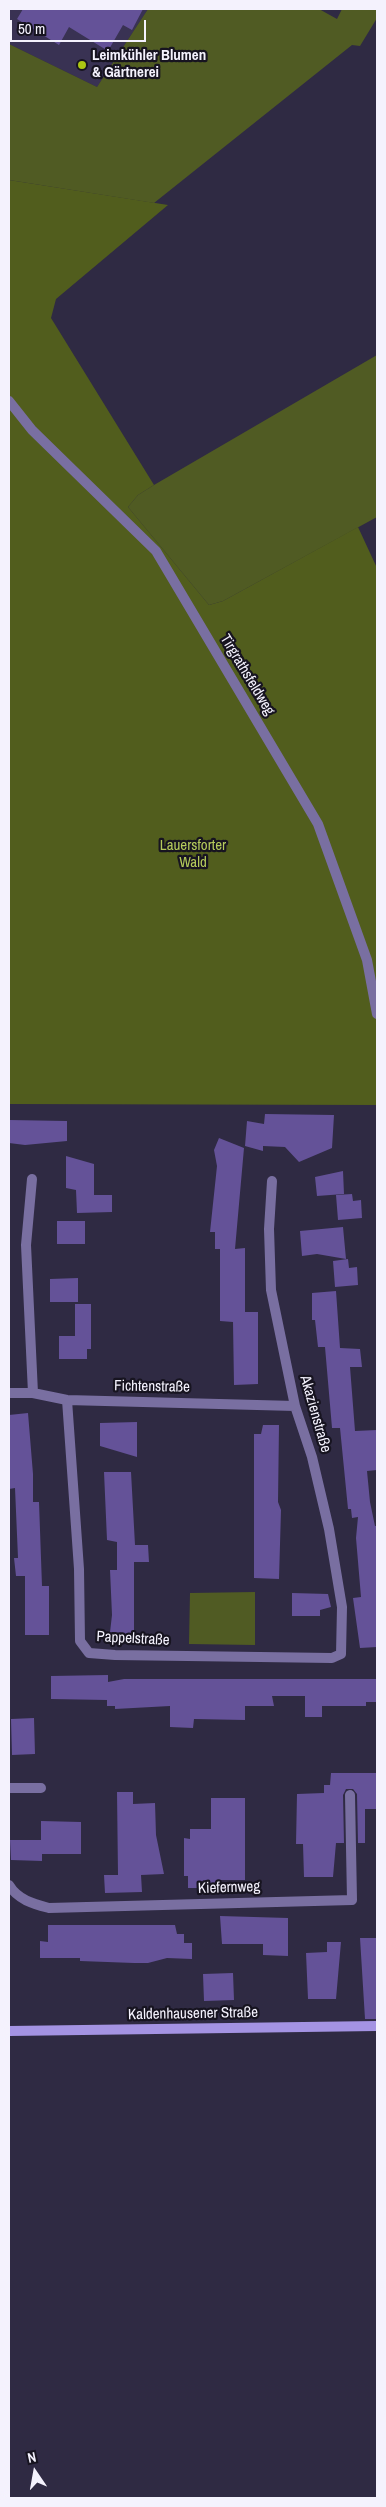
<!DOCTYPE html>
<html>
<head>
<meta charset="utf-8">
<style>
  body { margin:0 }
  #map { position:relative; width:386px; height:2507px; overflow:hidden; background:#2f2a43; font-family:"Archivo Narrow",sans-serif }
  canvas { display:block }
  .frame { position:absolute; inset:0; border:10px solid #f4f2fd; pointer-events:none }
  .north { position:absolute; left:10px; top:2447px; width:50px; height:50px; -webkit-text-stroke:4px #171420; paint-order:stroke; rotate:348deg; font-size:14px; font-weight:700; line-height:20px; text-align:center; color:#f4f2fd }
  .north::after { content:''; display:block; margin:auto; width:18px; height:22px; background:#f4f2fd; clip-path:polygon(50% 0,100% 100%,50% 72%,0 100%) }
  .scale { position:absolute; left:10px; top:20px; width:136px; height:22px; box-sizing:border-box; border:2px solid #f4f2fd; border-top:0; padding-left:6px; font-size:15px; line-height:18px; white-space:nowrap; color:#f4f2fd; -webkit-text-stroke:4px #171420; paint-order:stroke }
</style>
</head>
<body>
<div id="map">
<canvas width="386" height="2507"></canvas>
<div class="frame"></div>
<div class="north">N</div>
<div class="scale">50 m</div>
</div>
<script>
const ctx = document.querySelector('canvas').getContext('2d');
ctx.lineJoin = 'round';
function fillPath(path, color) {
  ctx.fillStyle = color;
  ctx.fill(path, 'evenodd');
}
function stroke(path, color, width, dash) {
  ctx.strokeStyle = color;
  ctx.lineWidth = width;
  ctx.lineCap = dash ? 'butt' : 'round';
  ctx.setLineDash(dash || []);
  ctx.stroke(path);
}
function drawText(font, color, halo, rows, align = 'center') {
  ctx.font = font + ' "Archivo Narrow",sans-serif';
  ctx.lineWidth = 4.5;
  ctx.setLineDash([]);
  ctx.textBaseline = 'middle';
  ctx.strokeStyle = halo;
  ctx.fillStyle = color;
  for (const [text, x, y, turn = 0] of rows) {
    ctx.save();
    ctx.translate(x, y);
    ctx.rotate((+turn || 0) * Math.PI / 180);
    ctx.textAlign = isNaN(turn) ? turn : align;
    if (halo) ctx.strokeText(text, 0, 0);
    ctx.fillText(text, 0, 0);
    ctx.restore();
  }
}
const built = new Path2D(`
  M9,9H148L97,87L9,44Z`);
const green = new Path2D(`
  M148,9H319L337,19L342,9H377V18L360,46L352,45L154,203L9,180V44L97,87Z
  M377,355V517L223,601L209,605L128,507L138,495L154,485Z
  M255,1592V1645L189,1644L190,1593Z`);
const forest = new Path2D(`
  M9,180L168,205L56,299L51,318L154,485L138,495L128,507L209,605L223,601L358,527L377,568V1105L9,1104Z`);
const building = new Path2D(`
  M23,9H143L132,30L123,25L108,51L69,27L59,45L17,19Z
  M265,1114L334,1115L332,1148L299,1162L285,1147L263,1146V1151L245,1146L247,1121L264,1124Z
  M9,1120L67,1121V1141L25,1145L9,1143Z
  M219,1138L244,1148L235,1249L245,1248V1312H258V1384L234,1385L233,1322L220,1321V1249H215V1232H210L217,1166L214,1150Z
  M66,1156L94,1164V1195H112V1212L77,1213L76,1190L66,1188Z
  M343,1171L344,1194L317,1196L315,1177Z
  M352,1194L353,1201L361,1200L362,1218L338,1220L336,1195Z
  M57,1221H85V1244H57Z
  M343,1227L346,1259L317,1254L302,1256L300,1231Z
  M348,1259L349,1268L357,1267L358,1285L335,1287L333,1261Z
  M78,1278V1302H50V1279Z
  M336,1291L340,1348L360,1349L362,1367H350L355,1431L377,1430V1470L367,1471L370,1502L375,1526H377V1647L360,1648L353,1598L361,1597L356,1538L358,1517L352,1518L351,1509H348L340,1428H332L325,1347H318L315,1320H312V1293Z
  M75,1304H91V1349H87V1359H59V1336H75Z
  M28,1413L33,1474V1502H39L42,1586H49V1635H25V1576H16L14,1558H18L15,1488L9,1489V1415Z
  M137,1422V1457L100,1446V1423Z
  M263,1425H279L278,1502L281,1510L279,1579L254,1578V1434H261Z
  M104,1472H131L135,1545H148L149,1562H134V1641H109L112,1615L110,1570H117V1542L107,1540Z
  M292,1593L328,1594L331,1607L320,1610V1616H292Z
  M108,1675V1682L124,1679H377V1702H366V1706H322V1717H305V1696H272L274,1706H245V1720L194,1719L193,1728L170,1727V1706L115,1709V1706H107V1700L51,1699V1676Z
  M34,1718L35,1754L12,1755L11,1719Z
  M331,1773H377V1809H365V1843H358L357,1794L353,1789H346L343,1795L344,1843H336L333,1877H304L303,1844H296L297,1794L324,1793V1785H330Z
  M117,1792H133V1804L155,1803L156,1835L164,1874L141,1875L142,1892L105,1893L104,1875H118Z
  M211,1798H245V1880H221V1888H188V1876H184V1838L190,1839V1829H211Z
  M41,1821L81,1822V1854H42V1861L11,1860L10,1840H41Z
  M220,1916L288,1918V1956L263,1955V1944H222Z
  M48,1925H175L177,1934H184V1943H192V1959L167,1958L148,1963H134L80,1961V1958H40V1941L48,1942Z
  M360,1938H377V2019H365Z
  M327,1942H341L336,1999H308L306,1953L327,1952Z
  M233,1973L234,2000L204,2001L203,1974Z`);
const minor = new Path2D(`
  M9,401L32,430L156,551L318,824L367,960L377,1014
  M32,1179L26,1245L33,1393
  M9,1393H33L67,1400L295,1406
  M67,1400L79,1569L80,1641L89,1653L115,1655L332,1658L341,1654L342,1607L329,1529L312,1457L295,1406L271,1290L269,1229L272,1181
  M9,1788H41
  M9,1885C18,1900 34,1904 49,1908L352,1900L350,1795`);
const secondary = new Path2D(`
  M9,2031L377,2026`);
const markers = [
  [82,65,5,"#acc613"]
];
const poiNames = [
  ["Leimkühler Blumen",92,56],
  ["& Gärtnerei",92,73]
];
const streetNames = [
  ["Tirgrathsfeldweg",247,675,59],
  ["Fichtenstraße",152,1387,1],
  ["Akazienstraße",315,1414,74],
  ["Pappelstraße",133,1639,3],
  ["Kiefernweg",229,1888,-2],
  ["Kaldenhausener Straße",193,2014,-1]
];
const parkNames = [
  ["Lauersforter",193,846],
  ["Wald",193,863]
];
fillPath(built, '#393253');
fillPath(green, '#505b23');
fillPath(forest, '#515d1d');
fillPath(building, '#645298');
stroke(minor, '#796fa1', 10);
stroke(secondary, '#a493e3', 10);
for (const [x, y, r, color] of markers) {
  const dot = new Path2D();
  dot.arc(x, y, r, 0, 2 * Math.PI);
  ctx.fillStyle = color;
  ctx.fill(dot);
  stroke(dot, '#171420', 2);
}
drawText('bold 15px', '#f4f2fd', '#171420', poiNames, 'left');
drawText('15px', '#f4f2fd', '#171420', streetNames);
drawText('15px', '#b5cb5b', '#171420', parkNames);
</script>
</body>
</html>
